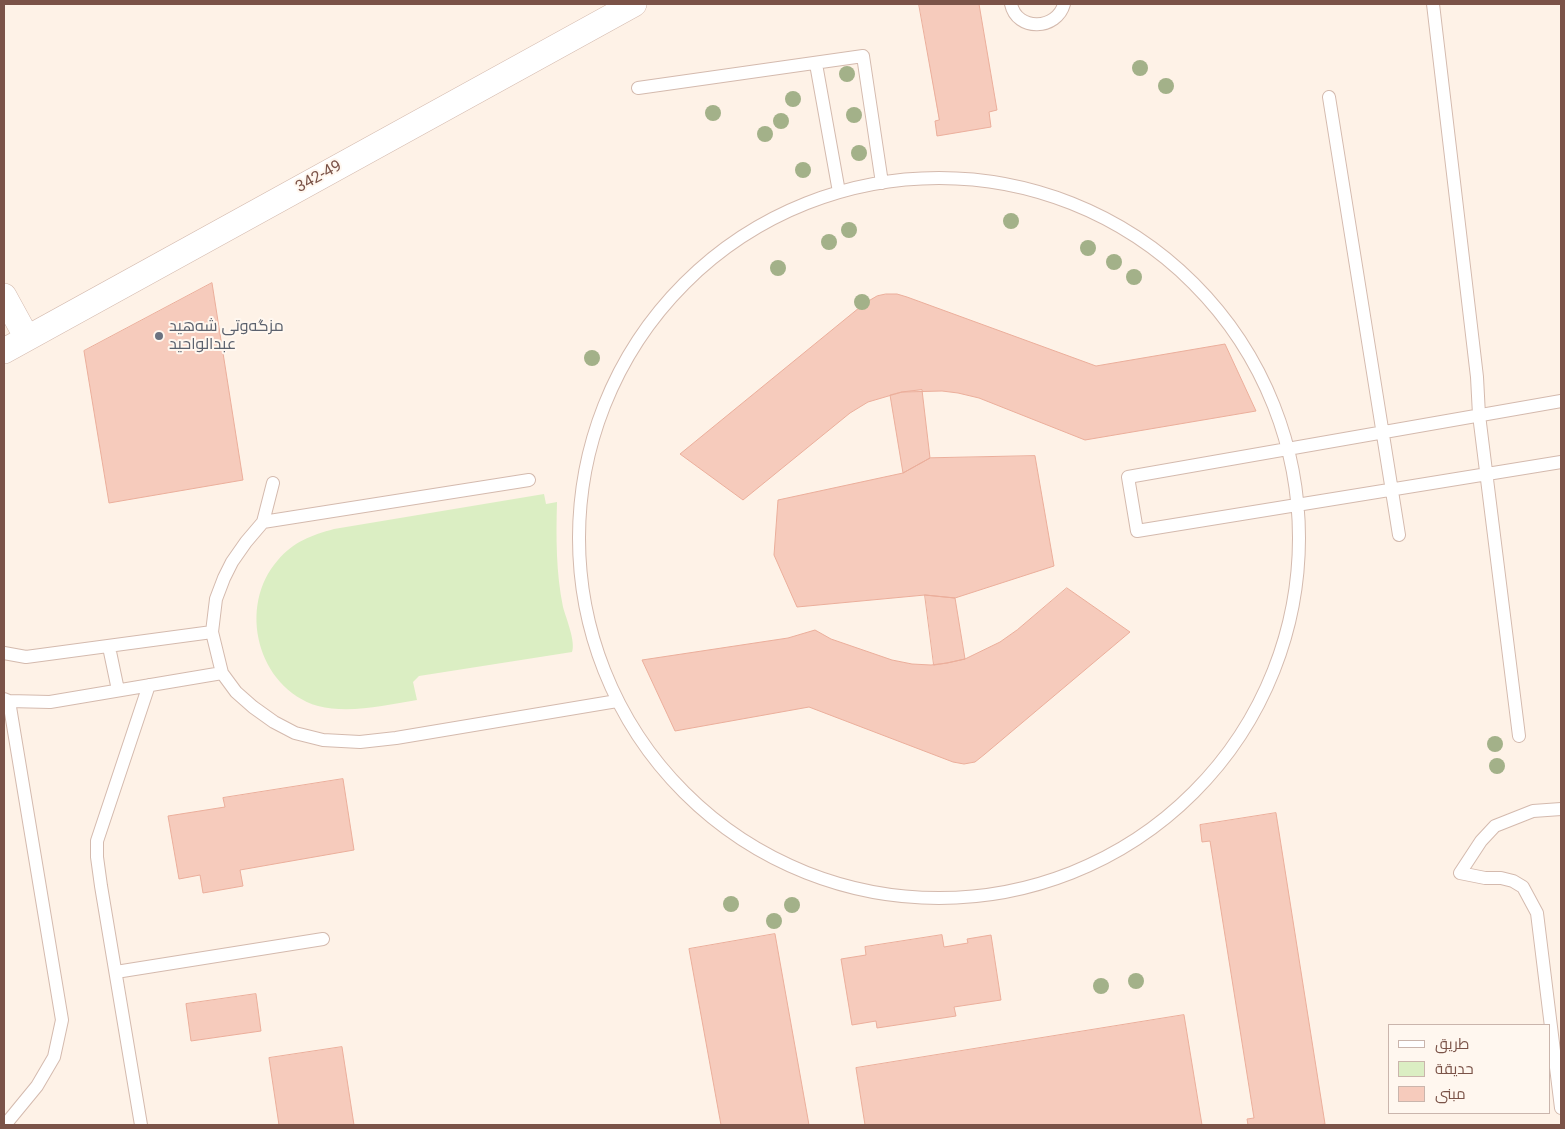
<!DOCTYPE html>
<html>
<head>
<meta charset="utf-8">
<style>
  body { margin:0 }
  #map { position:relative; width:1565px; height:1129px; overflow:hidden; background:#fef2e7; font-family:Roboto,Cairo,sans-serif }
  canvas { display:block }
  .frame { position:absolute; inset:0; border:5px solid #7b5348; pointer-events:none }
  .legend { position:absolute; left:1388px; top:1024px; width:162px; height:90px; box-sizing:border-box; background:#fff7ef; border:1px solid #cab5ac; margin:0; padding:6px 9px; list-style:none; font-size:15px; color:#7b5348 }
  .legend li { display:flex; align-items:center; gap:10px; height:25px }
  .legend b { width:25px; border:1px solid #cab5ac }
</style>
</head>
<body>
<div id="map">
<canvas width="1565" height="1129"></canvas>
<div class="frame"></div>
<ul class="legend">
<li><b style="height:6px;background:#fff"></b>طريق</li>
<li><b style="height:14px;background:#dbeec3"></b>حديقة</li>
<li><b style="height:14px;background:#f6cbbc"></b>مبنى</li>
</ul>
</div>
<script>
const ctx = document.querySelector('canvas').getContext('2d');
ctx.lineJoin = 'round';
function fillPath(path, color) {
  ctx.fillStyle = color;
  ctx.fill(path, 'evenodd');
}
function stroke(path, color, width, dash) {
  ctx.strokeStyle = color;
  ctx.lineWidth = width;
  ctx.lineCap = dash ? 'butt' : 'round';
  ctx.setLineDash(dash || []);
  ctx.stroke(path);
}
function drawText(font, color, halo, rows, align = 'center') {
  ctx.font = font + ' Roboto,Cairo,sans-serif';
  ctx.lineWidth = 4;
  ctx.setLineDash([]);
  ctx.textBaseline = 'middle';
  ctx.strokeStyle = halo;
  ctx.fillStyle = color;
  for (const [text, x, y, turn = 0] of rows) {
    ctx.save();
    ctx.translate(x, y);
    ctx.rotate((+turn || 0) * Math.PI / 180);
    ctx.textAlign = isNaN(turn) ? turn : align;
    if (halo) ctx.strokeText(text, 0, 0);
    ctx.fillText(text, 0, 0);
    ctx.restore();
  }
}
const green = new Path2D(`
  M544,494L546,504L557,502C556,538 556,572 563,607C566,618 576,642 572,652L419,676L413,682L417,700C385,705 350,714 318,706C257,688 237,606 278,560C293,542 312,535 334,529Z`);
const building = new Path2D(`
  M919,4H979L997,110L989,112L991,127L937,136L935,121L939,120Z
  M212,283L243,480L109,503L84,351Z
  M886,294H897L907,297L1096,366L1225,344L1256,411L1085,440L979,398L958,393L942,391L902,392L868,402L850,413L743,500L680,454L865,303L877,296Z
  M922,390L930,458L903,473L890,395L902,392Z
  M1035,456L1054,566L955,598L925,595L797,607L774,555L778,500L903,473L930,458Z
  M1067,588L1130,632L985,754L975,762L964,764L953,762L809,707L675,731L642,660L788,638L815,630L831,639L892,660L912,664L931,665L947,663L965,659L1000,642L1017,630Z
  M925,595L955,598L965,659L947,663L934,665Z
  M343,779L354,850L240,870L243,886L203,893L200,875L179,879L168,816L225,807L223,798Z
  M1276,813L1325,1124L1319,1125H1248L1247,1119L1254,1118L1210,841L1202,842L1200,825Z
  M775,934L809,1125H721L689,949Z
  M942,935L944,947L968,943L967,939L991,935L1001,1000L954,1007L956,1016L877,1028L876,1021L852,1025L841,959L866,955L865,947Z
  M256,994L261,1031L191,1041L186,1004Z
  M1184,1015L1202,1125H865L856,1068Z
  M342,1047L354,1125H279L269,1058Z`);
const service = new Path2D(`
  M1011,4C1017,32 1057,30 1064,4
  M1433,4L1477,377L1479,415L1519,736
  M816,64L839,192
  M638,88L863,56L882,183
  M1329,97L1399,535
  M579 538a360 360 0 1 1 720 0a360 360 0 1 1-720 0Z
  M1561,401L1128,477L1137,531L1561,462
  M273,483L263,522L246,542L232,562L224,578L216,599L212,632L222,673L236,692L253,707L274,722L295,733L323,740L360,742L396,738L617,701
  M263,522L529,480
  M109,647L118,690
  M4,653L26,657L212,632
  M4,699L9,701L50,702L222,673
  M1561,809L1533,811L1495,826L1481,841L1460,873L1485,878H1501L1513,881L1523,887L1537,913L1561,1108
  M116,972L323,939
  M5,1125L37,1086L54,1057L62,1020L9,701
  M141,1125L101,886L97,857V841L149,685`);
const minor = new Path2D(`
  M4,296L27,338
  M4,351L634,4`);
const trees = [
  [1140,68],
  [847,74],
  [1166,86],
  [793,99],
  [713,113],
  [854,115],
  [781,121],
  [765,134],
  [859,153],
  [803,170],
  [1011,221],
  [849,230],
  [829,242],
  [1088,248],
  [1114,262],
  [778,268],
  [1134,277],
  [862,302],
  [592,358],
  [1495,744],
  [1497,766],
  [731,904],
  [792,905],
  [774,921],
  [1136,981],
  [1101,986]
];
const markers = [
  [159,336,5,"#6b7280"]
];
const streetNames = [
  ["342-49",319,177,-29]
];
const worshipNames = [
  ["مزگه‌وتی شه‌هید",169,327],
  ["عبدالواحید",169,345]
];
fillPath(green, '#dbeec3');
fillPath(building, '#f6cbbc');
stroke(building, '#ebae9b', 1);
stroke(service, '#d4baae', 14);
stroke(minor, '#d4baae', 26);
stroke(service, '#fff', 12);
stroke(minor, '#fff', 25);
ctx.fillStyle = '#a3b189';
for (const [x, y] of trees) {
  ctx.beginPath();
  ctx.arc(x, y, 8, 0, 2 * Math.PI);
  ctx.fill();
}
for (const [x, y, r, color] of markers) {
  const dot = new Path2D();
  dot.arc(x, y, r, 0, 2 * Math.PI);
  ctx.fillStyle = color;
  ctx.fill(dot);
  stroke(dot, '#fff7ef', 2);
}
drawText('16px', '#7b5348', '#fff7ef', streetNames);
drawText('16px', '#5b616d', '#fff7ef', worshipNames, 'left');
</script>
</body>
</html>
